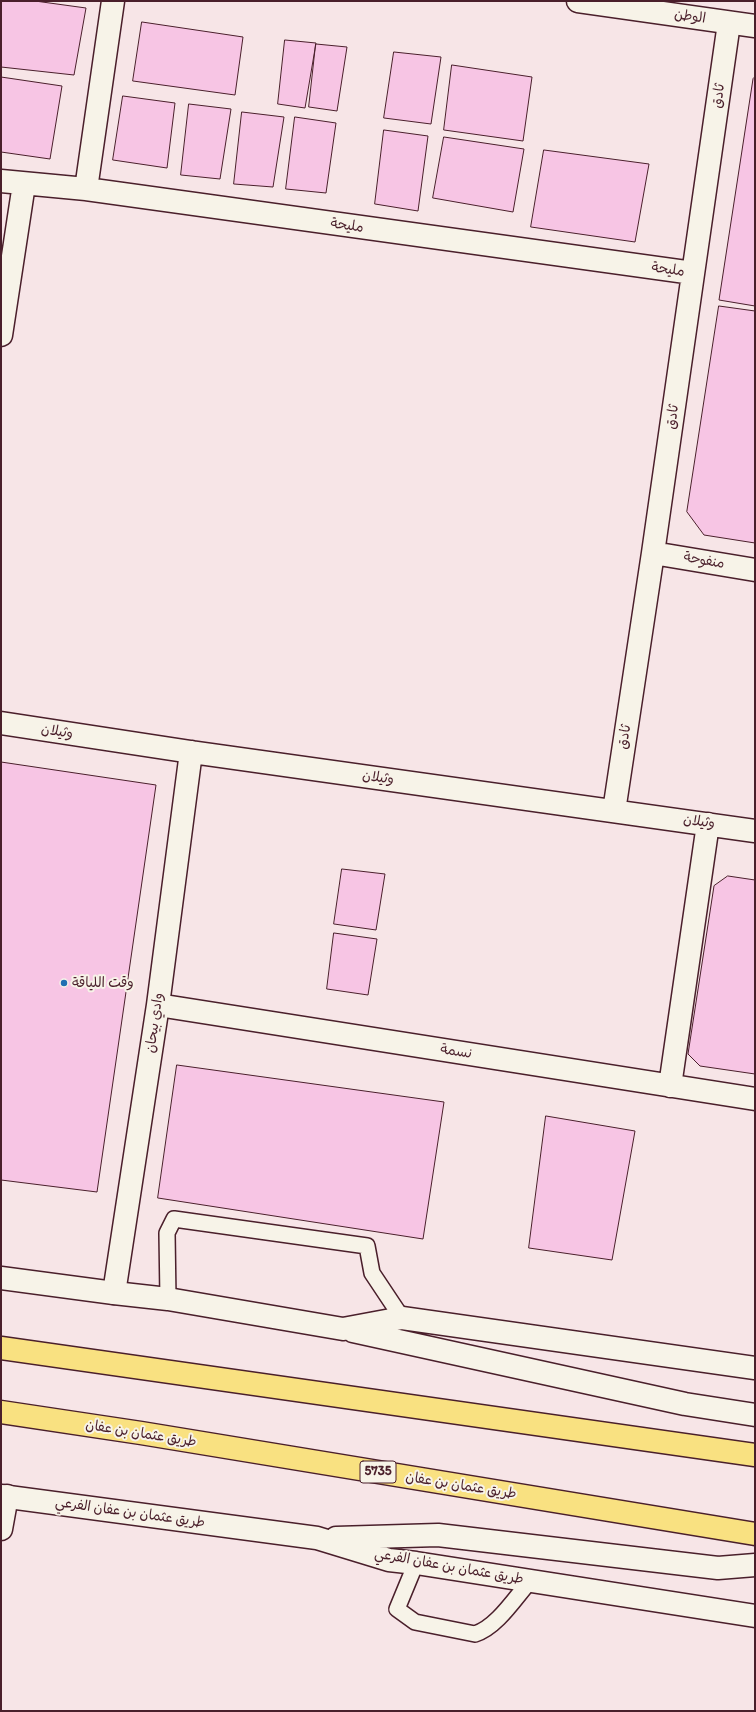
<!DOCTYPE html>
<html>
<head>
<meta charset="utf-8">
<style>
  body { margin:0 }
  #map { position:relative; width:756px; height:1712px; overflow:hidden; background:#f7e5e7; font-family:Itim,sans-serif }
  canvas { display:block }
  .frame { position:absolute; inset:0; border:2px solid #4a1f2b; pointer-events:none }
</style>
</head>
<body>
<div id="map">
<canvas width="756" height="1712"></canvas>
<div class="frame"></div>
</div>
<script>
const ctx = document.querySelector('canvas').getContext('2d');
ctx.lineJoin = 'round';
function fillPath(path, color) {
  ctx.fillStyle = color;
  ctx.fill(path, 'evenodd');
}
function stroke(path, color, width, dash) {
  ctx.strokeStyle = color;
  ctx.lineWidth = width;
  ctx.lineCap = dash ? 'butt' : 'round';
  ctx.setLineDash(dash || []);
  ctx.stroke(path);
}
function drawText(font, color, halo, rows, align = 'center') {
  ctx.font = font + ' Itim,"Playpen Sans Arabic",sans-serif';
  ctx.lineWidth = 4;
  ctx.setLineDash([]);
  ctx.textBaseline = 'middle';
  ctx.strokeStyle = halo;
  ctx.fillStyle = color;
  for (const [text, x, y, turn = 0] of rows) {
    ctx.save();
    ctx.translate(x, y);
    ctx.rotate((+turn || 0) * Math.PI / 180);
    ctx.textAlign = isNaN(turn) ? turn : align;
    if (halo) ctx.strokeText(text, 0, 0);
    ctx.fillText(text, 0, 0);
    ctx.restore();
  }
}
const building = new Path2D(`
  M1,1H35L86,8L74,75L1,67Z
  M142,22L243,37L235,95L133,81Z
  M285,40L316,43L305,108L278,104Z
  M316,44L347,47L337,111L309,107Z
  M394,52L441,57L431,124L384,118Z
  M452,65L532,77L523,141L444,130Z
  M1,77L62,86L50,159L1,152Z
  M755,77V306L719,300L753,79Z
  M123,96L175,103L167,168L113,160Z
  M189,104L231,109L220,179L181,175Z
  M242,112L284,117L273,187L234,184Z
  M295,117L336,123L326,193L286,189Z
  M384,130L428,136L418,211L375,204Z
  M444,137L524,149L513,212L433,198Z
  M544,150L649,164L635,242L531,227Z
  M719,306L755,311V543L704,535L687,512Z
  M1,762L156,785L97,1192L1,1180Z
  M342,869L385,874L376,930L334,924Z
  M728,876L755,880V1074L700,1066L688,1054L714,886Z
  M334,933L377,939L368,995L327,989Z
  M177,1065L444,1102L423,1239L158,1198Z
  M546,1116L635,1131L612,1260L529,1248Z`);
const lane = new Path2D(`
  M168,1299L167,1233L174,1219L367,1246L372,1273L402,1318
  M416,1563L397,1609L415,1622L475,1634C497,1627 515,1598 530,1581`);
const street = new Path2D(`
  M1,181L86,189L693,273
  M86,189L113,1
  M1,335L24,184
  M653,553L755,570
  M1,723L191,752L755,831
  M614,811L653,553L729,23
  M158,1005L755,1099
  M670,1086L708,824
  M114,1293L158,1005L191,752
  M1,1529L7,1496`);
const secondary = new Path2D(`
  M578,1L755,26
  M1,1278L114,1293L168,1299L343,1329L402,1318L755,1368
  M353,1331L685,1404L755,1415
  M1,1496L317,1538L389,1560L416,1563L755,1616
  M336,1538L438,1535L718,1568L755,1565`);
const primary = new Path2D(`
  M1,1348L755,1455
  M1,1412L141,1433L755,1534`);
const markers = [
  [64,983,4,"#1f6fb2"]
];
const shields = [
  [378,1472,36]
];
const shieldNames = [
  ["5735",378,1472]
];
const streetNames = [
  ["الوطن",690,17,8],
  ["ثادق",719,96,-82],
  ["مليحة",347,226,8],
  ["مليحة",668,270,8],
  ["ثادق",673,417,-82],
  ["منفوحة",704,561,10],
  ["وثيلان",57,732,9],
  ["ثادق",625,737,-81],
  ["وثيلان",378,778,8],
  ["وثيلان",699,822,8],
  ["وادي بيحان",155,1023,-82],
  ["نسمة",456,1052,9],
  ["طريق عثمان بن عفان",141,1434,9],
  ["طريق عثمان بن عفان",461,1486,9],
  ["طريق عثمان بن عفان الفرعي",130,1513,8],
  ["طريق عثمان بن عفان الفرعي",449,1567,10]
];
const poiNames = [
  ["وقت اللياقة",72,983]
];
fillPath(building, '#f7c5e4');
stroke(building, '#4a1f2b', 1);
stroke(lane, '#4a1f2b', 18);
stroke(street, '#4a1f2b', 25);
stroke(secondary, '#4a1f2b', 25);
stroke(primary, '#4a1f2b', 25);
stroke(lane, '#f7f3e8', 15);
stroke(street, '#f7f3e8', 22);
stroke(secondary, '#f7f3e8', 22);
stroke(primary, '#f9e181', 22);
for (const [x, y, r, color] of markers) {
  const dot = new Path2D();
  dot.arc(x, y, r, 0, 2 * Math.PI);
  ctx.fillStyle = color;
  ctx.fill(dot);
  stroke(dot, '#f7f3e8', 1.5);
}
for (const [x, y, w] of shields) {
  const box = new Path2D();
  box.roundRect(x - w / 2, y - 11, w, 22, 3);
  ctx.fillStyle = '#f7f3e8';
  ctx.fill(box);
  stroke(box, '#4a1f2b', 1);
}
drawText('bold 13px', '#4a1f2b', null, shieldNames);
drawText('14px', '#4a1f2b', '#f7f3e8', streetNames);
drawText('14px', '#4a1f2b', '#f7f3e8', poiNames, 'left');
</script>
</body>
</html>
